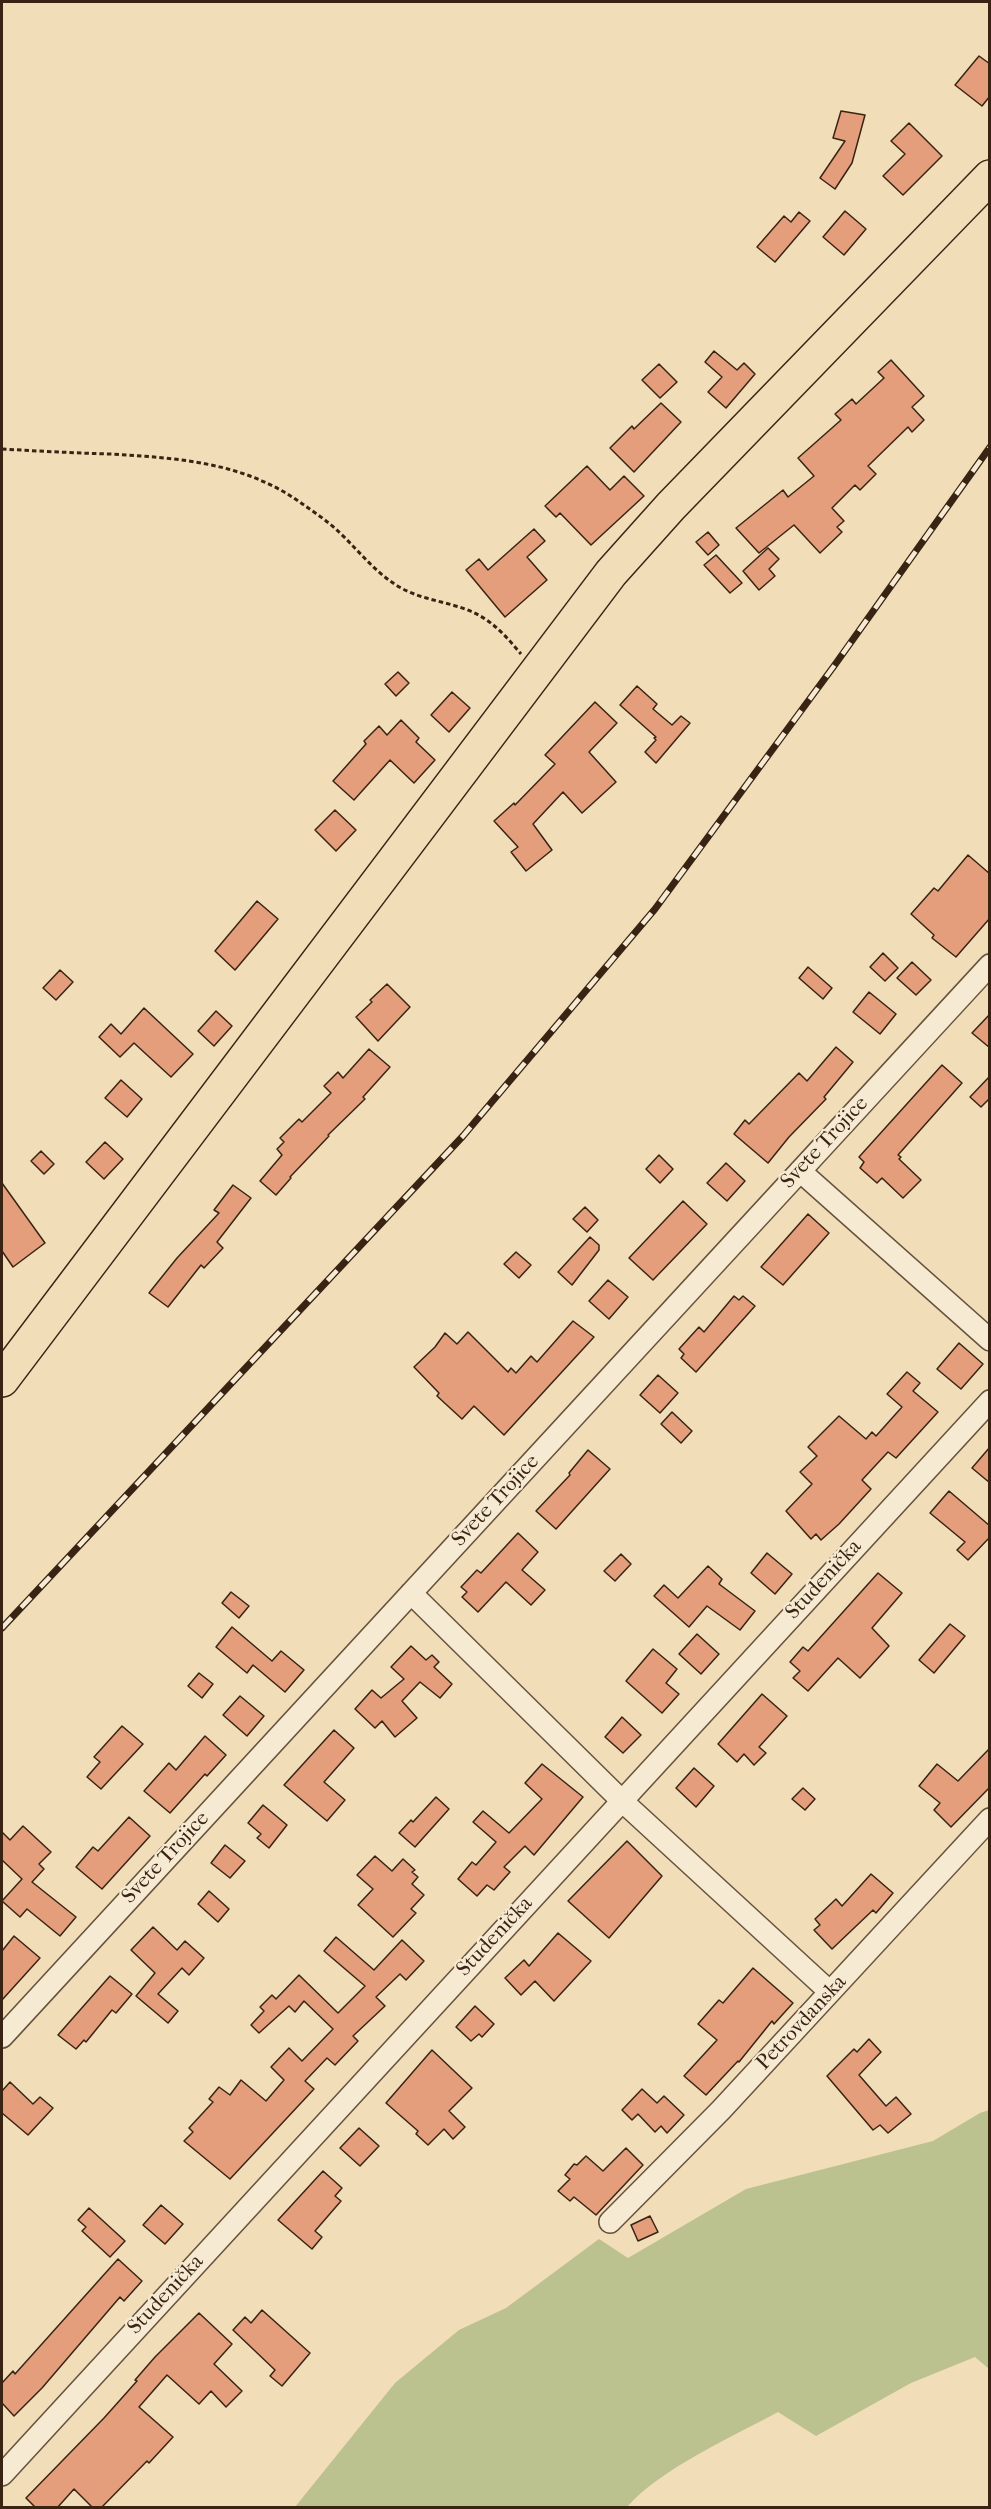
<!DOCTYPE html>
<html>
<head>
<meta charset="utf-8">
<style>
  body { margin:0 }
  #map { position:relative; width:991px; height:2509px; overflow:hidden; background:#f1deb9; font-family:"IM FELL French Canon",serif }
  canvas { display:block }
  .frame { position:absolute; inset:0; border:3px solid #392414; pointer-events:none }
</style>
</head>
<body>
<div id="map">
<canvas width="991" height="2509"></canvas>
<div class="frame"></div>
</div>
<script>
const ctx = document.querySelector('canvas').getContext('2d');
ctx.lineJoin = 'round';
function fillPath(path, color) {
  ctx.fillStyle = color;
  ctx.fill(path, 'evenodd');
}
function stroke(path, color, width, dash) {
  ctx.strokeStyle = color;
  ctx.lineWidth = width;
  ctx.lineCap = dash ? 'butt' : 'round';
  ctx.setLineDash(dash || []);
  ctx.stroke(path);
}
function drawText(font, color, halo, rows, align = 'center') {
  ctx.font = font + ' "IM FELL French Canon",serif';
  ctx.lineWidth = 4.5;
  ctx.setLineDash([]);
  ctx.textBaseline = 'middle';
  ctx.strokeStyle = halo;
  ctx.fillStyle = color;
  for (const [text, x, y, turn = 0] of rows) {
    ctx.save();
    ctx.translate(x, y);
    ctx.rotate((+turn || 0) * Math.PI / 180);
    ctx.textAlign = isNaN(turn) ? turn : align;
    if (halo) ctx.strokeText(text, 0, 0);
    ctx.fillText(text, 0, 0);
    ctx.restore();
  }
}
const green = new Path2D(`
  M989,2110V2369L975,2357L911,2383L816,2436L778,2412C732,2437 660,2469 627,2507H295L395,2383L459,2330L506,2308L599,2239L628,2258L746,2189L933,2141L980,2113Z`);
const building = new Path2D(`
  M979,56L990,64V96L982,106L955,85Z
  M841,111L865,115L852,163L835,189L820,178L845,141L833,138Z
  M909,123L942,156L903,195L883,176L905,154L891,141Z
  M845,211L866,229L844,255L823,237Z
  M799,212L810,221L775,262L757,247L784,216L791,222Z
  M714,351L737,370L744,363L755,374L726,408L708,392L722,377L705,362Z
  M891,360L924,396L912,407L924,420L912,432L908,427L868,466L876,474L860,490L855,485L832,508L844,521L837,527L842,532L820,553L794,525L759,553L736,528L783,490L788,497L814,476L798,458L841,420L835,414L852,399L856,404L884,378L878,372Z
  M659,364L677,382L660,398L642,380Z
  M661,403L681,422L634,472L610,448L632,426L634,429Z
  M587,466L610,490L624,476L644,496L591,545L560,513L556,517L545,506Z
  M534,529L545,541L527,557L547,580L505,617L466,570L479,559L488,570Z
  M708,532L719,545L708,555L696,542Z
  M768,548L779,559L769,569L775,576L759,590L743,571Z
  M716,555L742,583L730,593L704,565Z
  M398,672L409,683L396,696L385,684Z
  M637,686L657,704L653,709L672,725L681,716L690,723L656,763L645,752L656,740L654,738L656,737L620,705Z
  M452,692L470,708L449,732L431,715Z
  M595,702L617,723L589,752L616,782L582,813L563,792L533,824L552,850L526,871L511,852L518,847L494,821L514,803L515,805L555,764L545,755Z
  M401,720L419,738L416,742L435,760L414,783L390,760L354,800L333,781L366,744L364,741L379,726L387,735Z
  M335,810L356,830L336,851L315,830Z
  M968,855L990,874V918L956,957L932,938L934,935L911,914L934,888L938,891Z
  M257,901L278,919L235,970L215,951Z
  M883,953L898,968L885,981L870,967Z
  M912,962L931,980L916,995L897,978Z
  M808,967L832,988L823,999L799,978Z
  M60,970L73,982L56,1000L43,988Z
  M387,984L410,1007L378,1041L356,1017L372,1002L370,1000Z
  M869,992L896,1014L880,1034L853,1012Z
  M144,1008L193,1054L171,1077L134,1043L120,1057L99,1037L111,1024L121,1034Z
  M216,1011L232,1026L214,1046L198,1031Z
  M990,1014V1048L972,1033Z
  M836,1047L853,1062L824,1097L826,1099L789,1137L768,1163L734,1134L745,1120L749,1124L799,1073L807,1081Z
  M369,1049L390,1067L363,1097L365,1099L328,1135L329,1136L290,1177L291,1178L276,1195L260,1181L282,1155L277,1149L284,1142L280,1138L299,1119L302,1122L331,1093L324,1086L338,1072L343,1078Z
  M942,1065L962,1083L898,1155L901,1157L899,1159L921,1180L903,1198L882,1178L877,1183L860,1168L864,1162L859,1157Z
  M990,1076V1098L981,1107L970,1097Z
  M121,1080L142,1099L127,1117L105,1098Z
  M105,1142L123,1159L104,1179L86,1162Z
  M41,1151L54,1164L44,1174L31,1161Z
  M659,1155L673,1169L660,1183L646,1169Z
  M726,1163L745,1181L727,1201L707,1183Z
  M2,1183L45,1243L13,1267L2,1251Z
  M233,1185L251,1198L217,1242L223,1248L204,1268L201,1265L168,1307L149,1293L177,1258L219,1213L214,1210Z
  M683,1201L707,1224L653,1280L629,1258Z
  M585,1207L598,1220L587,1232L573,1219Z
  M808,1214L829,1233L783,1285L761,1267Z
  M590,1237L599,1245V1250L572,1285L558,1272Z
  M516,1252L531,1265L519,1278L504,1264Z
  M608,1280L628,1297L609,1319L589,1301Z
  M734,1296L739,1300L743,1296L755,1306L696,1372L681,1358L684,1354L679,1349L699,1327L704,1332Z
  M573,1321L594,1337L504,1435L474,1406L462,1419L437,1396L439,1393L414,1367L435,1347L445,1333L457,1344L468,1332L508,1372L511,1368L516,1373L531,1356L537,1362Z
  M959,1343L983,1364L961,1389L937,1369Z
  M907,1372L920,1383L913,1391L938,1412L896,1458L888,1452L862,1480L871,1489L839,1524L821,1540L816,1534L811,1539L786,1511L812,1484L800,1472L817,1456L808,1447L839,1416L866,1439L872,1432L876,1436L902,1407L887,1394Z
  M658,1375L678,1393L660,1413L640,1395Z
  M672,1412L692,1431L681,1443L661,1424Z
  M990,1447V1483L972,1468Z
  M588,1450L610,1469L556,1529L536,1511L570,1475L569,1473Z
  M949,1491L990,1526V1537L968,1560L957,1550L965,1542L930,1513Z
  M518,1533L538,1552L522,1570L545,1590L531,1605L506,1582L478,1612L462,1597L467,1592L461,1587L477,1570L481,1573Z
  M767,1553L792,1574L775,1594L751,1573Z
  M621,1554L631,1564L615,1581L604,1571Z
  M708,1566L722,1579L719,1584L755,1611L740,1630L707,1606L689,1627L654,1596L664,1585L678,1598Z
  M878,1573L902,1593L872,1628L889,1646L860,1678L838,1658L808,1691L793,1678L800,1671L790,1662L803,1647L808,1651Z
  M231,1592L249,1606L239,1618L222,1603Z
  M950,1624L965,1636L934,1673L919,1660Z
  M232,1627L272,1661L281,1651L304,1670L285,1692L253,1665L247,1673L216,1647Z
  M697,1634L719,1654L701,1674L679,1654Z
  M411,1646L426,1660L432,1655L439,1662L434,1667L452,1684L440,1698L420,1682L402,1701L417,1718L395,1737L382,1721L375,1728L355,1709L372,1690L381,1698L404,1679L391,1667Z
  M653,1649L677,1669L666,1683L679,1694L662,1713L626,1681Z
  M199,1673L213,1684L202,1698L188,1686Z
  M762,1694L787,1716L759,1747L766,1753L754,1765L744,1754L737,1762L718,1744Z
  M240,1696L264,1716L247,1736L223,1715Z
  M622,1717L641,1735L623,1753L605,1737Z
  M122,1726L143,1744L101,1789L87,1777L100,1762L94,1757Z
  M334,1730L354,1748L324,1782L345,1800L327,1821L284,1785Z
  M205,1736L226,1755L207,1776L205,1774L170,1813L144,1791L169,1763L176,1770Z
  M990,1748V1787L951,1827L934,1810L940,1803L919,1786L937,1764L958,1781Z
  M542,1764L583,1797L534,1855L525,1846L504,1867L510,1872L494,1890L487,1885L477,1896L458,1879L472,1862L476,1865L496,1842L473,1822L483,1811L509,1833L542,1799L525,1783Z
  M694,1768L714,1786L696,1807L676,1788Z
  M803,1788L815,1799L805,1810L792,1799Z
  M436,1797L449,1809L415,1847L399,1833L411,1820L413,1822Z
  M263,1805L287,1825L269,1848L257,1838L261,1834L248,1823Z
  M129,1817L150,1836L102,1889L76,1867L93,1847L98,1851Z
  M23,1826L51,1852L39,1864L44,1869L32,1882L76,1917L60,1936L27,1909L20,1917L2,1901L22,1879L2,1860V1832L10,1840Z
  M627,1841L662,1876L609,1938L568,1901Z
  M225,1845L245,1861L230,1878L211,1863Z
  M375,1856L392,1871L403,1859L415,1870L412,1872L418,1877L412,1884L424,1895L411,1909L416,1913L393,1937L358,1905L373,1889L357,1875Z
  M871,1874L893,1893L876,1913L873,1910L832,1949L814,1930L820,1925L815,1919L836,1899L842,1906Z
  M209,1891L229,1909L218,1922L198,1904Z
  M153,1927L177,1950L185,1941L204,1958L189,1975L182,1968L158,1994L178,2011L168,2023L136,1996L155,1973L131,1950Z
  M558,1933L591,1961L554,2001L535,1981L521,1995L505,1978L524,1960L529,1966Z
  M14,1936L40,1958L2,2000V1951Z
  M336,1937L374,1970L402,1940L424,1961L406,1980L400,1974L376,1997L385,2006L353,2036L358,2041L335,2065L327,2058L305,2081L314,2089L230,2179L184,2141L193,2132L189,2128L213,2102L209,2099L219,2087L230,2095L241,2080L266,2101L284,2080L271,2067L289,2048L302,2061L333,2029L304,2001L295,2012L289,2006L259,2033L251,2025L264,2011L260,2007L272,1995L276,1999L299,1975L338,2013L365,1986L324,1951Z
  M753,1968L793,2003L774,2024L772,2021L739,2062L738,2061L706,2095L684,2076L717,2040L698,2024L719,2000L723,2003Z
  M110,1976L132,1994L116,2013L112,2010L86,2042L84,2040L76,2049L58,2035Z
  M475,2006L494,2024L482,2037L479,2034L471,2041L456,2027Z
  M869,2039L881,2052L859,2075L886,2106L896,2097L911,2114L888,2133L880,2125L873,2130L827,2076L854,2049L857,2052Z
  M432,2050L472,2088L449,2111L465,2127L453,2139L444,2129L428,2145L416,2134L418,2131L386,2103Z
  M10,2082L33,2104L40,2097L53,2108L28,2135L2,2113V2091Z
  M642,2089L657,2103L664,2096L684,2115L667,2133L661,2126L655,2132L638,2114L632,2120L622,2110Z
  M359,2128L379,2146L360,2166L340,2148Z
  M626,2148L643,2165L596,2215L574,2197L570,2201L558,2191L570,2179L565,2175L574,2164L577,2165L586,2156L603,2171Z
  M323,2171L342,2188L335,2196L341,2201L315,2231L322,2237L312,2249L278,2220Z
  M161,2205L183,2224L165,2244L143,2225Z
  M89,2208L125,2241L110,2257L82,2231L86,2227L78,2220Z
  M650,2216L658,2232L638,2241L631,2225Z
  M118,2259L142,2281L124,2301L120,2297L42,2388L14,2416L2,2403V2383L13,2371L15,2374Z
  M262,2310L310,2353L282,2386L270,2376L275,2370L233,2330L245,2317L251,2323Z
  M199,2313L232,2344L214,2364L242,2391L226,2407L211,2391L199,2404L167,2375L139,2407L173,2437L149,2463L147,2461L101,2508H93L74,2489L57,2508H36L26,2498L104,2418L137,2381L135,2380L155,2357Z`);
const path = new Path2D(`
  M2,449C38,451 74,453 110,454C178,458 244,462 301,503C314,512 329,522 340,533C360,552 373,570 396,585C424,603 459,601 485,619C499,628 510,641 521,654`);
const street = new Path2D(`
  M800,1171L990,1340
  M411,1593L621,1800L830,1992
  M2,2037L990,965
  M610,2222L721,2110L990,1819
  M2,2475L990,1401`);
const primary = new Path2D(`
  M2,1380L611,573L671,506L990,177`);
const rail = new Path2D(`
  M2,1628L463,1136L655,909L834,666L990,447`);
const streetNames = [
  ["Svete Trojice",825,1143,-47],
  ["Svete Trojice",496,1501,-47],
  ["Studenička",824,1580,-47],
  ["Svete Trojice",166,1858,-47],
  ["Studenička",495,1937,-47],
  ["Petrovdanska",802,2023,-47],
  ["Studenička",166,2295,-47]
];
fillPath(green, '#bbc18f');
fillPath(building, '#e49e7b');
stroke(building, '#392414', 1.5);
stroke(street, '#67523d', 24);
stroke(primary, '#392414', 36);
stroke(path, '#392414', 3, [4.5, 3]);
stroke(street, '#f6ead2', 21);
stroke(primary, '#f1deb9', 33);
stroke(rail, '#392414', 7);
stroke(rail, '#f6ead2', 4.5, [14]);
drawText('21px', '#392414', '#f6ead2', streetNames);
</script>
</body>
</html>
